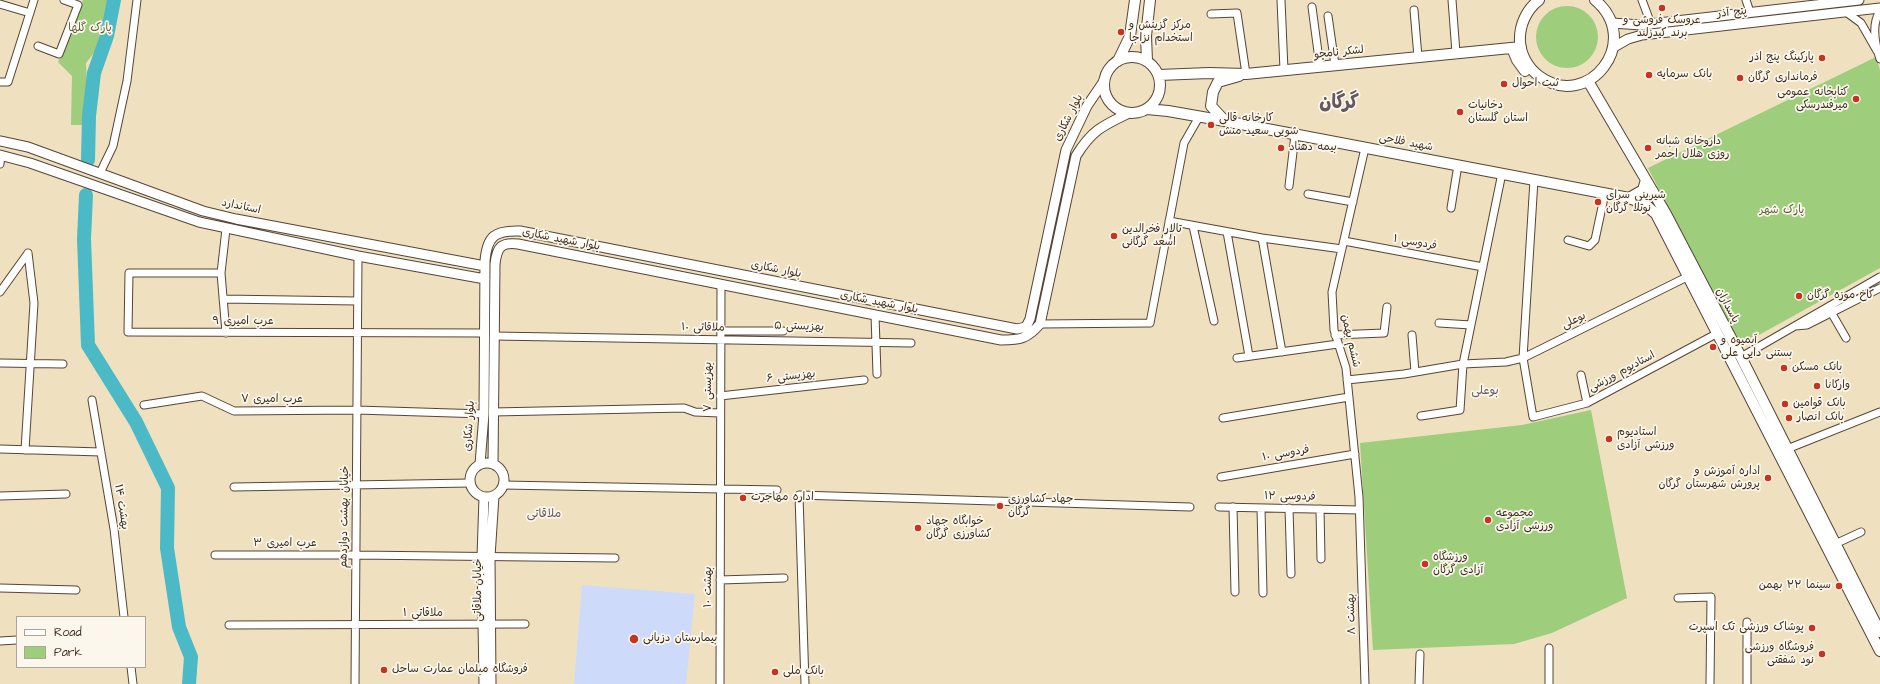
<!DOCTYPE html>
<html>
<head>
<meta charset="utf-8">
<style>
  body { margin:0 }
  #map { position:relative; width:1880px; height:684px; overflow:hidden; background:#efe0c0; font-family:"Architects Daughter",sans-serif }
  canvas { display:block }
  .legend { position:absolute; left:16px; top:616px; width:130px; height:52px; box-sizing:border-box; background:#fbf7ec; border:1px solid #aea59a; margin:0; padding:5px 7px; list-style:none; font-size:12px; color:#3b2a1e }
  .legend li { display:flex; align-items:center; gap:8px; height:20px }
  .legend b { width:20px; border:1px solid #aea59a }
</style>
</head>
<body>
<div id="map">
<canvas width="1880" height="684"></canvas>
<ul class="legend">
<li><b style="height:5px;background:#fff"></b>Road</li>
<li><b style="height:11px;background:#9ecd7c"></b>Park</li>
</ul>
</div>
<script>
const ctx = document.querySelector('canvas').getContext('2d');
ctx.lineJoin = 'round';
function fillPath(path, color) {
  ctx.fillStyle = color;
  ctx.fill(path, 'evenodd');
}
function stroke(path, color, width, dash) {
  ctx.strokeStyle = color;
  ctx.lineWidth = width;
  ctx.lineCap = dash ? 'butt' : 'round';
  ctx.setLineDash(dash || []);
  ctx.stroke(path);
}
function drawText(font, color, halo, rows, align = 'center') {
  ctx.font = font + ' "Architects Daughter","Playpen Sans Arabic",sans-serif';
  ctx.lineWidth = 3.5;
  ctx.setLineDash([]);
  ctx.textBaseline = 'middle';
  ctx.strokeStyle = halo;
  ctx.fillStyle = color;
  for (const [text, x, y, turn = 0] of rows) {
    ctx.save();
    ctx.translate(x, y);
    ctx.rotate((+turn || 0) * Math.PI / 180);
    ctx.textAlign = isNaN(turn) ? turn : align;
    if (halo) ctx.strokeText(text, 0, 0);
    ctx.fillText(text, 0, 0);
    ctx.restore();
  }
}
const built = new Path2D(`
  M582,585L695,594L686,684H574Z`);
const green = new Path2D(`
  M83,0H110L107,36L86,63L89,125H71L72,76L58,62Z
  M1536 37a31 31 0 1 1 62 0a31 31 0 1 1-62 0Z
  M1876,57L1880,70V268L1739,346L1648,168Z
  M1591,410L1627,598L1552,633L1514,644L1373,650L1360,443L1522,425Z`);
const river = new Path2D(`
  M88,160L89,116L94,73L107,36L114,0
  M86,195L84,239L88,345L136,422L168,488L167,548L179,627L191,657L189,684`);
const minor = new Path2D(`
  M1281,0L1284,70
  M1452,0L1456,53
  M1642,0L1651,24
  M1746,0L1750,12
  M0,4L30,13
  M1312,7L1320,67
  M1414,10L1418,57
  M1880,11C1871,25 1875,44 1880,59
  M1846,12L1861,23L1877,51
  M1211,14L1237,13L1246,74
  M1328,16L1335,65
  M38,46L59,54L78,5L64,0
  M0,82H8L34,0
  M0,164L1,155
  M100,173L113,146L127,81L137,0
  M1534,180L1523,358L1533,417L1587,403L1716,334
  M1289,186L1295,135
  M1308,194L1353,202
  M1451,208L1458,165
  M1169,221L1262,238L1342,249
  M1193,226L1214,321
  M1227,232L1249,356
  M1262,238L1282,352
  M1568,240L1589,246L1595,240L1605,193
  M1344,241L1483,267
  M221,273H129L128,332L485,333
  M0,292L28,253
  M223,299L357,301
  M1831,312L1846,338
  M875,315L877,374
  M1439,323L1471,325
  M1040,324L1150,323L1184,143L1199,117
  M1795,326L1807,325L1880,288
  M721,331H783
  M226,333L221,273L226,229
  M1335,335L1384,333L1387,307
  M1412,335L1415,372
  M494,336L911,343
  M1741,357L1880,277
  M1237,358L1338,344
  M0,363L63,364
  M1581,375L1587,403
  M1347,380L1404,374L1463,364L1506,362L1523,358L1689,276
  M720,396L864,380
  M92,400L114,529L124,617
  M144,405L202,396L234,411L357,410L484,414
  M493,412L684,408L695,412L720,413
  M1421,416L1460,410L1463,364L1502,173
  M1223,418L1349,397
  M0,449L101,452
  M1787,449L1880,412
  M25,450L34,303L28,253
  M1221,477L1355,454
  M503,485L777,490
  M234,487L470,483
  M0,496L66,494
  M1219,507L1359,510
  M1233,507L1235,592
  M1261,508L1263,593
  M1289,508L1291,574
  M1320,509L1321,559
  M1835,544L1861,532
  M215,555H356L615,558
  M720,580L784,578
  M0,588L76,590
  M1678,598L1711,597L1710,684
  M229,625L525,624
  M0,641L17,640
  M131,667L133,684
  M355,684L358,256
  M720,684L721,284
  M805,684L799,495L1190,507
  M1365,684L1359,497L1346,368L1334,330L1332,292L1365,148
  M1419,684L1420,654
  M1549,684V648
  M1747,684V622`);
const secondary = new Path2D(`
  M1612,23L1641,25L1859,0
  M1614,47L1628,39L1642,35L1880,8
  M0,141L28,147L203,211L236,219L485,266
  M0,155L30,163L199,222L358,256L485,279
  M470 480a17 17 0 1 1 34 0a17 17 0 1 1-34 0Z
  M480,464L484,414L485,261C487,236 495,230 520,231L1017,329L1026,327L1030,319L1066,150L1087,106L1104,81
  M493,464L495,264C497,247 501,242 518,244L1001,340C1020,340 1027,339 1040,324L1076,156C1092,130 1102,126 1129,113
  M484,497L482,557L484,684
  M491,684L490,557L494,496`);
const primary = new Path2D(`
  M1539,0C1526,10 1519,26 1520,42C1521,55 1528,68 1539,76C1588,112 1644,41 1595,0
  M1512,48L1517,60L1525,71
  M1104 85a28 28 0 1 1 56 0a28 28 0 1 1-56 0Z
  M1118,61L1130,36L1135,0
  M1147,61L1146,36L1150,0
  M1159,75L1209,73L1246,74L1521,47
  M1588,81L1666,214L1741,357L1880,632
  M1147,109L1168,111L1225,121L1629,198L1646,205L1656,214L1880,651
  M1225,121L1211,106L1213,92L1218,82L1239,76
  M1629,198L1643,190L1646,180`);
const markers = [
  [1662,8,4,"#c8321e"],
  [1121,32,4,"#c8321e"],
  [1822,58,4,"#c8321e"],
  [1649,75,4,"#c8321e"],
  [1740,78,4,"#c8321e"],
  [1504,84,4,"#c8321e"],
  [1856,99,4,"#c8321e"],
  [1460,112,4,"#c8321e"],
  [1211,125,4,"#c8321e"],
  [1281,148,4,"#c8321e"],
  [1648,148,4,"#c8321e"],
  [1598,202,4,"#c8321e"],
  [1114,236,4,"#c8321e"],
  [1799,296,4,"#c8321e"],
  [1713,347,4,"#c8321e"],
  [1784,368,4,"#c8321e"],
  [1817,386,4,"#c8321e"],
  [1785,404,4,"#c8321e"],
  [1789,418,4,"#c8321e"],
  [1609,439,4,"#c8321e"],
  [1768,478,4,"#c8321e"],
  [743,498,4,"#c8321e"],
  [1000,506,4,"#c8321e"],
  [1488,520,4,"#c8321e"],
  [918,528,4,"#c8321e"],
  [1425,564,4,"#c8321e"],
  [1839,586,4,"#c8321e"],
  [1812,628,4,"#c8321e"],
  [634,639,5,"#c8321e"],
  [1822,654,4,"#c8321e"],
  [384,670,4,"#c8321e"],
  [775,672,4,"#c8321e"]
];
const streetNames = [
  ["پنج آذر",1732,13,-6],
  ["لشکر نامجو",1339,53,-6],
  ["بلوار شکاری",1069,118,-63],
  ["شهید فلاحی",1406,143,11],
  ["استاندارد",241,207,12],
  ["بلوار شهید شکاری",561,240,11],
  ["۱ فردوسی",1415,243,10],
  ["بلوار شکاری",776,270,11],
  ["بلوار شهید شکاری",879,303,11],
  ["پاسداران",1727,306,62],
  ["بوعلی",1574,321,-26],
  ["۹ عرب امیری",243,322],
  ["۵ بهزیستی",799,327,2],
  ["۱۰ ملاقاتی",703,328,1],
  ["ششم بهمن",1350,341,77],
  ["استادیوم ورزشی",1622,372,-28],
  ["بهزیستی ۶",791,377,-6],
  ["۷ بهزیستی",709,387,-90],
  ["۷ عرب امیری",272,400],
  ["بلوار شکاری",470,426,-86],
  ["۱۰ فردوسی",1286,454,-10],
  ["۱۲ فردوسی",1290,497,1],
  ["بهشت ۱۴",121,507,81],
  ["خیابان بهشت دوازدهم",345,517,-89],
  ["۳ عرب امیری",285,544],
  ["بهشت ۱۰",709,587,-90],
  ["خیابان ملاقاتی",479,590,-90],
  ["ملاقاتی ۱",423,614],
  ["۸ بهشت",1352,614,-92]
];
const poiNames = [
  ["عروسک فروشی و",1662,21,"center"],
  ["برند کیدزلند",1662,34,"center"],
  ["مرکز گزینش و",1129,26],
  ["استخدام نزاجا",1129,39],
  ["پارکینگ پنج اذر",1814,58,"right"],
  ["بانک سرمایه",1657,75],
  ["فرمانداری گرگان",1748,78],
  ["ثبت احوال",1512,84],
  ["کتابخانه عمومی",1848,93,"right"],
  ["میرفندرسکی",1848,106,"right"],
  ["دخانیات",1468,106],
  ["استان گلستان",1468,119],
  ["کارخانه قالی",1219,119],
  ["شویی سعید منش",1219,132],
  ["داروخانه شبانه",1656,142],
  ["روزی هلال احمر",1656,155],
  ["بیمه دهناد",1289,148],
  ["شیرینی سرای",1606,196],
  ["نوتلا گرگان",1606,209],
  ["تالار فخرالدین",1122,230],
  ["اسعد گرگانی",1122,243],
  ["کاخ موزه گرگان",1807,296],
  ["آبمیوه و",1721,341],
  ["بستنی دایی علی",1721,354],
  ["بانک مسکن",1792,368],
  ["وارکانا",1825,386],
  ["بانک قوامین",1793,404],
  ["بانک انصار",1797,418],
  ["استادیوم",1617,433],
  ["ورزشی آزادی",1617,446],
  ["اداره آموزش و",1760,472,"right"],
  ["پرورش شهرستان گرگان",1760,485,"right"],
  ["اداره مهاجرت",751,498],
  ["جهاد کشاورزی",1008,500],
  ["گرگان",1008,513],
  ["مجموعه",1496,514],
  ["ورزشی آزادی",1496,527],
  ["خوابگاه جهاد",926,522],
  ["کشاورزی گرگان",926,535],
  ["ورزشگاه",1433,558],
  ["آزادی گرگان",1433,571],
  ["سینما ۲۲ بهمن",1831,586,"right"],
  ["پوشاک ورزشی تک اسپرت",1804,628,"right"],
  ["بیمارستان دزیانی",643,639],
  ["فروشگاه ورزشی",1814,648,"right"],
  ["نود شفقتی",1814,661,"right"],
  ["فروشگاه مبلمان عمارت ساحل",392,670],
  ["بانک ملی",783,672]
];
const parkNames = [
  ["پارک گلها",90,29],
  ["پارک شهر",1782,211]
];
const neighbourhoodNames = [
  ["بوعلی",1485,391],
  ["ملاقاتی",544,514]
];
const townNames = [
  ["گرگان",1339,104]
];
fillPath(built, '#cedafa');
fillPath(green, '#9ecd7c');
stroke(river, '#4cb9c6', 14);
stroke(minor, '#564536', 9);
stroke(secondary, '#564536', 11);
stroke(primary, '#564536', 12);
stroke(minor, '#fff', 7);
stroke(secondary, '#fff', 9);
stroke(primary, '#fff', 10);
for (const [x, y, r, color] of markers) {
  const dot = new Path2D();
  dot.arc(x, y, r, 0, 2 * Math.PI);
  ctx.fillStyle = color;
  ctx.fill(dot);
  stroke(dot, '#fbf7ec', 1.5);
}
drawText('11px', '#3b2a1e', '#fbf7ec', streetNames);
drawText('11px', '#3b2a1e', '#fbf7ec', poiNames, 'left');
drawText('11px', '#595b3a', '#fbf7ec', parkNames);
drawText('12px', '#66585f', '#fbf7ec', neighbourhoodNames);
drawText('bold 19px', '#66585f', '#fbf7ec', townNames);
</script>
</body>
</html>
